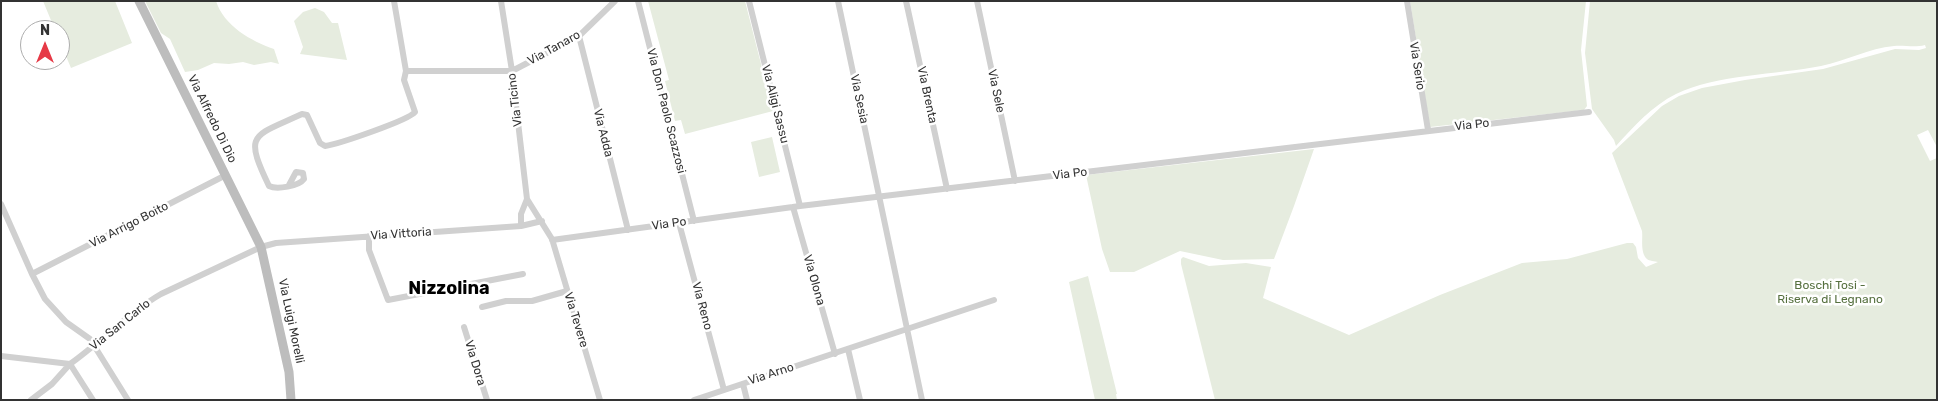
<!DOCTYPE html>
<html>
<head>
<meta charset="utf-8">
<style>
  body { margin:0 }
  #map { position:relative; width:1938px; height:401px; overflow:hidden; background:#fff; font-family:Rubik,sans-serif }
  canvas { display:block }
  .frame { position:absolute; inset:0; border:2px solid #333; pointer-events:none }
  .north { position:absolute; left:20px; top:20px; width:50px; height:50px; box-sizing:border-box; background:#fff; border:1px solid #adadad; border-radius:50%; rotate:0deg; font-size:14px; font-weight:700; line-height:20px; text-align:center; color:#333 }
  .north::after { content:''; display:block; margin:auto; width:18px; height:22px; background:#e63946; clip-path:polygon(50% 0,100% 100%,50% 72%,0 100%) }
</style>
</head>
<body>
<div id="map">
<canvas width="1938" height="401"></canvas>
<div class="frame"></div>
<div class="north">N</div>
</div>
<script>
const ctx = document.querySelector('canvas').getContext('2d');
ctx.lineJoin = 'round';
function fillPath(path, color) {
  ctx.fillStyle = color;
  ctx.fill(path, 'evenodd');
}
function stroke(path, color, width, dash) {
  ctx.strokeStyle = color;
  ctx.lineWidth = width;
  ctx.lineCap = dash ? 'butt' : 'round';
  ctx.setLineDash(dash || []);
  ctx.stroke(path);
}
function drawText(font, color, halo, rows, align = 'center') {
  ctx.font = font + ' Rubik,sans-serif';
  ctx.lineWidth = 5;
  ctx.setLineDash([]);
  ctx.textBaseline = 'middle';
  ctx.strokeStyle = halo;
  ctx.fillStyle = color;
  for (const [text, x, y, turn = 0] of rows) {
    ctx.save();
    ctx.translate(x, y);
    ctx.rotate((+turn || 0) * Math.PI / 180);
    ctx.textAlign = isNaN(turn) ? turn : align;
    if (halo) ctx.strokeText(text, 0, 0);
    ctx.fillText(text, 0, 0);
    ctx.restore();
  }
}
const green = new Path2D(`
  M43,1H115L132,43L71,68L60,42V30H55Z
  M145,1H216C224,26 251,41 274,49L279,64L271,62L254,65L243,62L229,64L214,63L198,70L185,72L170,39L161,33Z
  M648,1H745L773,111L685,134L681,120L675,121L665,81L669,80Z
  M1410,1H1586L1581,50L1587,106L1584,110L1430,127Z
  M1590,1H1937V147L1928,130L1917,135L1930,161L1937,158V400H1215L1181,264V259L1183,257L1209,266L1246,263L1271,267L1263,298L1349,335L1440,295L1522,263L1567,259L1627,243H1633L1636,247L1638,258L1646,267L1658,262C1655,261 1649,261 1647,259C1640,253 1643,238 1642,231L1612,153L1662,106L1679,96L1702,88L1745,80L1823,69L1895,49L1919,50L1926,48L1925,45C1914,48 1905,45 1894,46C1869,48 1846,61 1821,66C1776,75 1717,74 1676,94C1652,106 1634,126 1616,146L1614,140L1592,109L1585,53Z
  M315,8L324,12L332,23H338L347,60L300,54L303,47L294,21L303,12Z
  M772,137L780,172L759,177L751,142Z
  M1314,149L1294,206L1274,259L1223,260L1180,251L1134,272H1110L1102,249L1086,175Z
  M1088,276L1117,394H1116L1117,400H1095L1093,391L1069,282Z`);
const street = new Path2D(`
  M501,1L512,71L527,199L521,214V226
  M638,1L694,221
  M749,1L800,206
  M838,1L922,400
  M906,1L947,189
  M977,1L1015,181
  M1407,1L1428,130
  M579,36L628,230
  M406,71H512L579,36L615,1
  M289,185L296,172L303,173L304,179C299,186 277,190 269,186C243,132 253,137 302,114L307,115L320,143L325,146C339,144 409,120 415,112L404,80L406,71L394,1
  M527,199L552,239L600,400
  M1,204L32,274L45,299L66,322L90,339L128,400
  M793,207L835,354
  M679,223L724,390
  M369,236V250L388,300L523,274
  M552,240L800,206L1589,112
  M32,274L226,175
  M482,307L506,301H532L567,291
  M464,327L487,400
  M848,349L860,400
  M1,356L70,364C101,342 128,313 161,294L261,247L276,243L521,226L542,221
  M743,384L747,400
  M31,400L52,384L70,364L93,400
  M694,400L994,300`);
const secondary = new Path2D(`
  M139,1L261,247L289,372L291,400`);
const streetNames = [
  ["Via Tanaro",554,48,-29],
  ["Via Serio",1417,66,81],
  ["Via Sele",996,91,78],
  ["Via Brenta",927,95,78],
  ["Via Sesia",859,99,78],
  ["Via Ticino",515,100,-97],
  ["Via Aligi Sassu",775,104,76],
  ["Via Don Paolo Scazzosi",666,111,76],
  ["Via Alfredo Di Dio",212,119,64],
  ["Via Po",1472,125,-6],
  ["Via Adda",603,133,76],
  ["Via Po",1070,174,-7],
  ["Via Po",669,224,-8],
  ["Via Arrigo Boito",129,225,-27],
  ["Via Vittoria",401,234,-4],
  ["Via Olona",814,280,74],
  ["Via Reno",702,306,75],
  ["Via Tevere",576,320,73],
  ["Via Luigi Morelli",291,321,78],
  ["Via San Carlo",120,325,-39],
  ["Via Dora",475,363,73],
  ["Via Arno",771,374,-18]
];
const parkNames = [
  ["Boschi Tosi -",1830,286],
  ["Riserva di Legnano",1830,300]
];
const districtNames = [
  ["Nizzolina",449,289]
];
fillPath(green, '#e6ecdf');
stroke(street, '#d0d0d0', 6);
stroke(secondary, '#bdbdbd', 9);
drawText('12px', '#333', '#fff', streetNames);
drawText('12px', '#56703f', '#fff', parkNames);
drawText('bold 18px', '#000', '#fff', districtNames);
</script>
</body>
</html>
